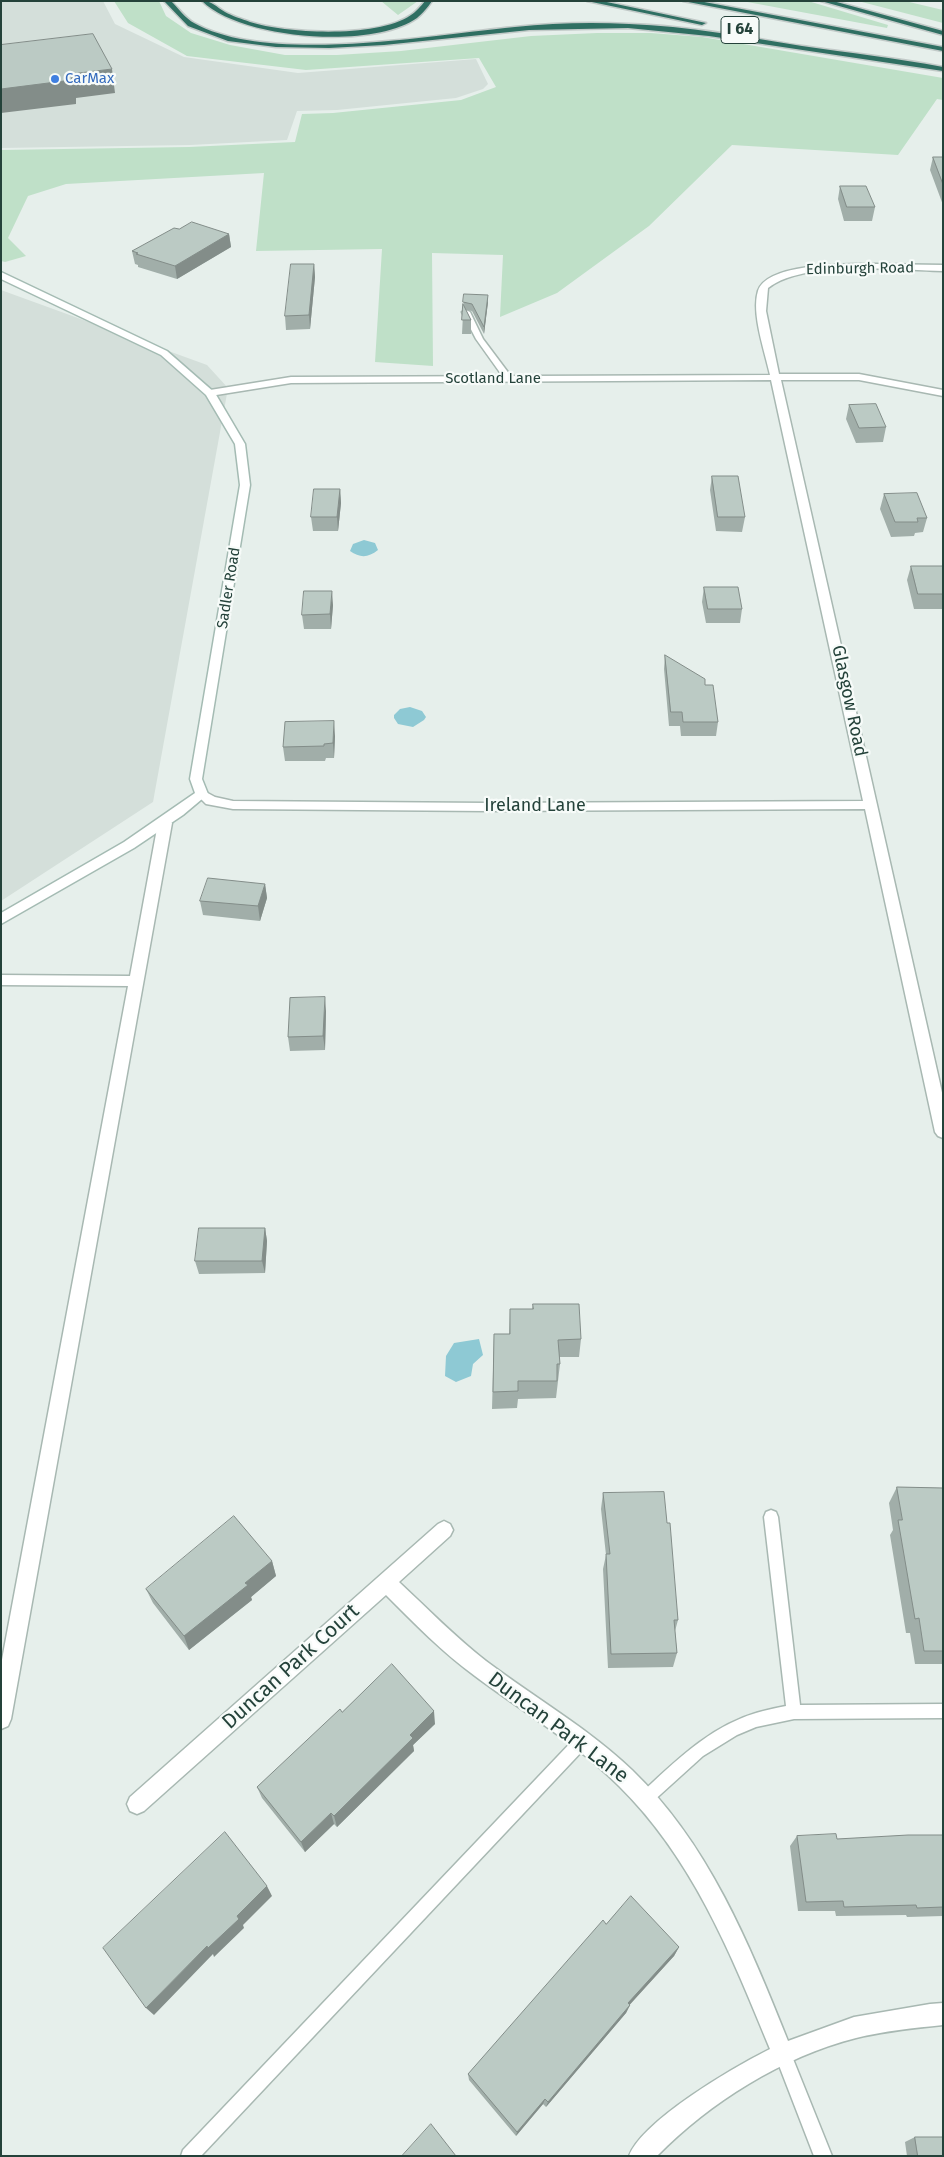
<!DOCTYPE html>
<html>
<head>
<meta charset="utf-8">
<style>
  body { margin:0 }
  #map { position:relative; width:944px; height:2157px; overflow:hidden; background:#e6efeb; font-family:"Fira Sans",sans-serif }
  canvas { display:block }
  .frame { position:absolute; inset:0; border:2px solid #24423a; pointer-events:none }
</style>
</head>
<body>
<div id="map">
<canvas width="944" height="2157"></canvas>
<div class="frame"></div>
</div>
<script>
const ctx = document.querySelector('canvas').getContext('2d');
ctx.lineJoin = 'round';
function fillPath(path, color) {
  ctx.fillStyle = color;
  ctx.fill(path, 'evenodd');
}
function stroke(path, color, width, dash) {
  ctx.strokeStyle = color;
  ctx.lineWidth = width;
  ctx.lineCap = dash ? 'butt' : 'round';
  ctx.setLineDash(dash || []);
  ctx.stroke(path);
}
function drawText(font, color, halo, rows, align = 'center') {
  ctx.font = font + ' "Fira Sans",sans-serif';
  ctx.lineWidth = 4.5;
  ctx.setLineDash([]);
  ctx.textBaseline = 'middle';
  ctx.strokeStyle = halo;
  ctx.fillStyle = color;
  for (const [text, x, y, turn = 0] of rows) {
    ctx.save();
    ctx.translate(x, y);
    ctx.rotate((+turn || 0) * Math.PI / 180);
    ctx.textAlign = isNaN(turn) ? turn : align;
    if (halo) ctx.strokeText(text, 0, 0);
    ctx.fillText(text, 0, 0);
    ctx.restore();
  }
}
const built = new Path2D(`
  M1,1H103L115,24L184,57L298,73L476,59L488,84L483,89L456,98L337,110L297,111L287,140L190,145L1,148Z
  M1,290L207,365L228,388L153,802L1,901Z`);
const green = new Path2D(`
  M114,1H159L166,16L191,33L230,45L285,55H337L401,51L531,36L597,33H651L702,37L943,78V100L937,99L898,155L732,145L649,226L557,293L500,317L503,255L432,253L433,366L375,362L382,249L256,251L264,173L66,184L28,196L8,238L26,256L5,262L1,261V150L189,147L295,142L302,114L333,113L461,100L496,87L479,58L306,70L187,56L128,23Z
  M381,1H418L398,15Z
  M742,1H808L888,25L887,28Z
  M858,1H905L943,10V23Z`);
const water = new Path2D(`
  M364,540L375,543L378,550C368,558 360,558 350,551L353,544Z
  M410,707L422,711L426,717L424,720L413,727L398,724L394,718V715L400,709Z
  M479,1339L483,1355L473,1364L471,1376L456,1382L445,1376L446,1356L454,1343Z`);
const lane = new Path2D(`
  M466,310L470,312L483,339L513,379L512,381H506L476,339L462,312Z
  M771,1510L776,1512L778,1517L800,1705L943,1704V1718L794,1719L756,1727L737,1735L703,1756L650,1804L645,1807L640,1804L637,1799L640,1794C675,1762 709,1727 756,1713C765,1710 776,1708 786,1706L764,1517L766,1512Z
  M582,1734L587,1736L589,1741L587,1746L201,2156H181L183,2150L577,1736Z
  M783,2047L789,2049L832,2156H814L775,2055L777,2049Z`);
const street = new Path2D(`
  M877,264L943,265V271C898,270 803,260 768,288L766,311L779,374H859L943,390V396L859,380H781L943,1097V1138L938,1136L935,1132L865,809L488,811L233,809L206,804L196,794L202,790L215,797L233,801L488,803L863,801L771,380L291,383L210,396L205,393L210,390L291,377L770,375C765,352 751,313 758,291C767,262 851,264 877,264Z
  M165,818L172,823L11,1719L8,1726L1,1729V1665L128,986L1,985V975L130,976L158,823Z
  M444,1521L450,1524L453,1530L450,1536L399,1582C428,1609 455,1637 486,1661C535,1698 588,1728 632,1770C709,1844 749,1944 788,2041L854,2017L930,2004L943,2003V2025C914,2028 884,2031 856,2038C782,2057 710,2102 657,2156H629C643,2120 734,2067 770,2049C731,1954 693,1859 619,1786C576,1743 523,1712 475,1676C442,1652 414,1623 386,1595L144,1811L137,1814L130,1811L127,1804L130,1797L438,1524Z`);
const secondary = new Path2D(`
  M1,272L167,351L215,393L245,444L250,485L202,779L208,794L183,815L134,848L1,924V913L124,842L195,793L190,779L240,485L235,444L206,395L161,355L1,279Z`);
const highway = new Path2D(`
  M164,1H171C178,8 186,19 194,23C269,65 430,35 515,27C553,23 591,22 629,24C688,26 745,37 802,46C849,53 896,58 943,67V71L709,36L628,28L529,30L384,45L329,48L276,47L228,41L188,26Z
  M202,1C213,1 216,7 225,12C232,16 242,19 250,22C288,34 378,38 411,15C416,12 421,6 425,1H432C428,7 422,14 417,18C372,50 240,39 202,1Z
  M587,1H602L706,23L702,25Z
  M683,1H699L943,47V51Z
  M821,1H833L943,31V35Z`);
const wall = new Path2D(`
  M933,157H943V205L930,170Z
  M840,186L875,207L872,221H844L838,199Z
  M179,229L229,234L231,247L177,279L138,267V265L135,264L132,251Z
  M314,264L315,277L310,329L286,330L285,316Z
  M464,294L488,302L484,334L472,311L466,310L471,320V334H462Z
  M849,405L886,427L883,442L856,443L846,419Z
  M712,476L745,517L742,532L716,531L710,490Z
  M340,489L341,503L338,531H313L311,517Z
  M884,494L927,518L923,532L915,533L914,536L891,537L880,509Z
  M911,566H943V609H914L907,580Z
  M704,587L742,609L740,623H706L702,602Z
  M333,605L331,629H304L302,615Z
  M665,655L705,685L718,722L716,736H681L680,726H669L664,669Z
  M335,736L334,758H326L325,761H285L283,747Z
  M265,884L267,898L260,921L203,915L200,901Z
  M326,1011L325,1050L290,1051L288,1037Z
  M265,1228L267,1241L265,1273L199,1274L195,1261Z
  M533,1304L581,1339L579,1357H559L560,1364L556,1398L518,1399L517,1408L492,1409L494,1334H509L510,1309H532Z
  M897,1487L943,1488V1664H915L910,1633H906L890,1535L893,1530L889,1503Z
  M603,1493L667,1523L678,1620L675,1631L677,1653L673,1667L608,1668L603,1569L606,1555L601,1509Z
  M272,1561L276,1576L251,1597L252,1600L189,1650L153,1603L146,1589Z
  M342,1712L435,1724L413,1745L414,1751L337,1827L334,1824L305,1852L262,1798L257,1787Z
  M943,1835V1916L907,1917L906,1915L836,1916L835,1911H798L790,1846L797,1836L837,1839Z
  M606,1924L679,1947L674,1956L629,2005H630L626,2013L546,2107L543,2104L516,2136L469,2080L468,2074Z
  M915,2137L943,2156H907L905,2142Z`);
const shadedWall = new Path2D(`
  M112,69L115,93L76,98V104L1,113V89L71,74Z
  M229,234L231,247L177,279L175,266Z
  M314,264L315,277L310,329L309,315Z
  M488,295V302L484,334V327Z
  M340,489L341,503L338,531L337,517Z
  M332,591L333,605L331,629L330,614Z
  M334,721L335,736L334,758L333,743Z
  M265,884L267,898L260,921L258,906Z
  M325,997L326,1011L325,1050L323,1036Z
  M265,1228L267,1241L265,1273L262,1261Z
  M272,1561L276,1576L251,1597L252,1600L189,1650L184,1636L245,1583Z
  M434,1711L435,1724L413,1745L414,1751L337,1827L334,1816L410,1735Z
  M331,1813L334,1824L305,1852L301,1842Z
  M267,1886L272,1896L243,1925L244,1928L214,1957L213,1954L154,2015L146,2008L207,1946Z
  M679,1947L674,1956L625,2010L628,2003Z
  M630,2005L626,2013L546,2107L548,2102Z
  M545,2099L543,2104L516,2136L517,2132Z`);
const building = new Path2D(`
  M93,34L112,69L71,74L72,80L1,89V45Z
  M933,157H943V184Z
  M840,186H866L875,207H847Z
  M192,222L229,234L175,266L136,254L138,253L132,251L174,228L179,229Z
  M291,264H314L309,315L285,316Z
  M464,294L488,295L484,327L472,304L463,302Z
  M463,304L471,320H462Z
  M876,404L886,427L859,428L849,405Z
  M712,476H738L745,517H718Z
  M314,489H340L337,517H311Z
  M917,493L927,518H917L918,522H895L884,494Z
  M911,566H943V594H918Z
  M704,587H738L742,609H708Z
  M304,591H332L330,614L302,615Z
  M665,655L705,679V685H713L718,722H683L682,712H671Z
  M334,721L333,743L324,744V746L283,747L285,722Z
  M208,878L265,884L258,906L200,901Z
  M325,997L323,1036L288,1037L290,998Z
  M199,1228H265L262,1261H195Z
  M533,1304H579L581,1339L558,1340L560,1364H557V1381H518V1391L493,1392L494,1334H510V1309H533Z
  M897,1487L943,1488V1651H924L919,1618L915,1619L898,1520H902Z
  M664,1492L667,1523H670L678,1620H674L677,1653L611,1654L606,1554H610L603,1493Z
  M234,1516L272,1561L245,1583L248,1585L184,1636L146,1589Z
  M392,1664L434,1711L410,1735L413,1738L334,1816L331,1813L301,1842L257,1787L340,1709L342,1712Z
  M225,1832L267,1886L237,1916L239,1919L208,1948L207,1946L146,2008L103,1948Z
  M836,1834L837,1839L908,1835H943V1907L917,1908L916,1905L844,1907L843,1901L806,1902L797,1836Z
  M631,1896L679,1947L628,2003L630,2005L548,2102L545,2099L517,2132L468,2074L603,1920L606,1924Z
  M431,2124L456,2156H402Z
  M915,2137H943V2156H918Z`);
const markers = [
  [55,79,5,"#3f7fe0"]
];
const farShopnames = [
  ["CarMax",65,79]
];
const farStreetnames = [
  ["Edinburgh Road",860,269,-1],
  ["Scotland Lane",493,379],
  ["Sadler Road",229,588,-81]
];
const shields = [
  [740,30,38]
];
const shieldNames = [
  ["I 64",740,30]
];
const streetNames = [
  ["Glasgow Road",849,701,78],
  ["Ireland Lane",535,806]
];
const nearStreetnames = [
  ["Duncan Park Court",291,1667,-42],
  ["Duncan Park Lane",558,1728,37]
];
fillPath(built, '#d4dfda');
fillPath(green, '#bfe0c8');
fillPath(water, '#8ec9d4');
stroke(lane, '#a8b8b2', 3);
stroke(street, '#a8b8b2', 3);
stroke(secondary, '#a4bbb3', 3);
stroke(highway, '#c2cac8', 3);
fillPath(lane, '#fff');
fillPath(street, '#fff');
fillPath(secondary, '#fff');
fillPath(highway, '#2f6f62');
fillPath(wall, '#a1aea9');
fillPath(shadedWall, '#838d89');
fillPath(building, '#bbcac4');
stroke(building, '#838d89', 1);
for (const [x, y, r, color] of markers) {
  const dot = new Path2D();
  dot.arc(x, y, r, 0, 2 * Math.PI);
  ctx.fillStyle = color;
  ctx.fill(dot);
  stroke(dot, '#f7fbf9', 2);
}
drawText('15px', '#366cbe', '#f7fbf9', farShopnames, 'left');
drawText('15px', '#24423a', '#f7fbf9', farStreetnames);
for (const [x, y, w] of shields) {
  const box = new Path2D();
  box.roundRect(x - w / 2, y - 13.5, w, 27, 4);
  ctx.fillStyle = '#f7fbf9';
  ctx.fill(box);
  stroke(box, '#24423a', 1);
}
drawText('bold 16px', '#24423a', null, shieldNames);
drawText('18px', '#24423a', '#f7fbf9', streetNames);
drawText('21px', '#24423a', '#f7fbf9', nearStreetnames);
</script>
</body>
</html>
